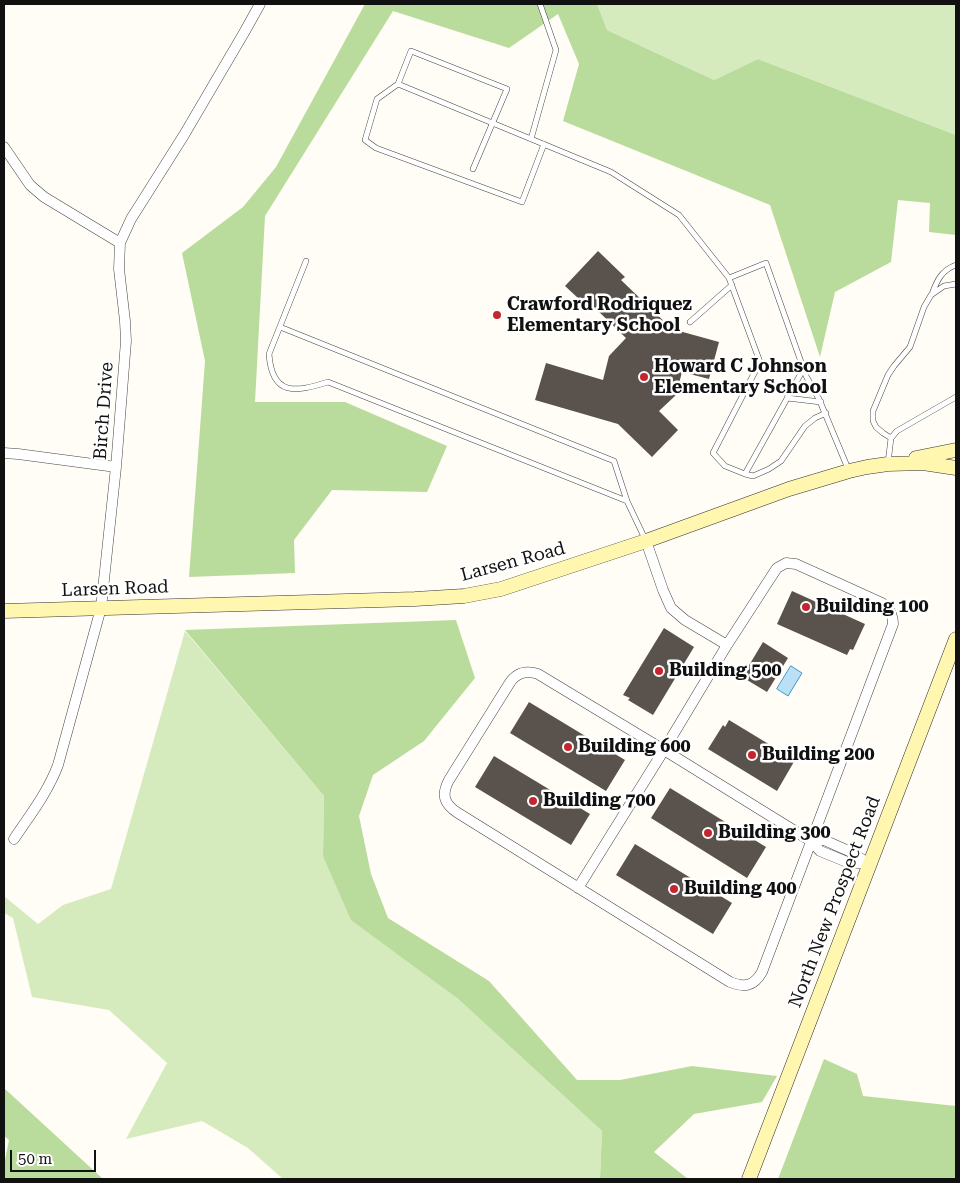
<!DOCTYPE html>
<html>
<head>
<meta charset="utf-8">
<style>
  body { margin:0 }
  #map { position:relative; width:960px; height:1183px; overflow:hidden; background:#fffdf5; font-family:"Roboto Serif",serif }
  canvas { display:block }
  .frame { position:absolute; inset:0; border:5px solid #111; pointer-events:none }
  .scale { position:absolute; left:10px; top:1150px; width:86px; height:22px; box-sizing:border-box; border:2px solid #111; border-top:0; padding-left:6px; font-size:15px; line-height:18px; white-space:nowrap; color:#111; -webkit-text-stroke:4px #fff; paint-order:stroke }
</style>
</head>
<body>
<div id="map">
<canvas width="960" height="1183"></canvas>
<div class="frame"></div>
<div class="scale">50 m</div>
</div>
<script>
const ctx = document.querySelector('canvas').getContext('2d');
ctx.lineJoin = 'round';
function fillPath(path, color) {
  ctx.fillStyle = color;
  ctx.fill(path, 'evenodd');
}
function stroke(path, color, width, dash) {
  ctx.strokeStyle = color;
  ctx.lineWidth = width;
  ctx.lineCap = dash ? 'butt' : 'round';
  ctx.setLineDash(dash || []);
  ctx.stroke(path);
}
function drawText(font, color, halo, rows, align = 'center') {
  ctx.font = font + ' "Roboto Serif",serif';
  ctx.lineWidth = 5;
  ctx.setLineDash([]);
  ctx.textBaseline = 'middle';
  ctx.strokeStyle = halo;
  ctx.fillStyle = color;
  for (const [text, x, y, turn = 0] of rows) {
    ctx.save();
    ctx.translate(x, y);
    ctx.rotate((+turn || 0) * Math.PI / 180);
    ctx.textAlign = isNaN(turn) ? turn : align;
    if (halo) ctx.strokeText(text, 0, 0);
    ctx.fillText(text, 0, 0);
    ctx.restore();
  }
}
const green = new Path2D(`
  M597,4H956V135L758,59L714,80L607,30Z
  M185,631L324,796L323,856L412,964L457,998L602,1131L600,1179H283L248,1148L202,1121L126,1139L167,1063L109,1010L32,997L13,918L4,913V896L38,924L63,905L111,889Z`);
const forest = new Path2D(`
  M365,4H597L607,30L714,80L758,59L956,135V235L929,232L930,203L898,200L891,262L835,292L820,357L770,205L563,121L579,64L558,14L509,48L393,11L265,216L255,402H345L447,446L427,492L332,490L294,540L295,573L189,577L205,361L182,253L243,207L276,167Z
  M456,620L475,678L424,741L373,775L359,816L371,874L388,918L489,981L577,1080H620L692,1066L777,1076L762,1102L694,1114L654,1152L688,1179H600L602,1131L457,998L351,920L323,856L324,796L185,630Z
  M824,1059L857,1074L863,1096L956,1106V1179H778Z
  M4,1088L103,1179H4V1165L9,1140L4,1136Z`);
const water = new Path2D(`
  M791,666L802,673L788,696L777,689Z`);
const building = new Path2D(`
  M598,251L625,277L621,280L672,329L719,342L709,379L682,372L676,395L659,411L678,430L652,457L618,424L535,400L546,363L603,380L609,356L626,338L595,308L592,311L565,286Z
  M792,591L865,624L853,650L850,649L847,655L777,624Z
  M664,628L694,647L653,715L628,700L630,698L623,695Z
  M763,642L788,658L767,692L742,677Z
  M529,702L625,760L606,791L510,733Z
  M729,720L795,760L777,791L708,749L723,725L725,727Z
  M494,756L590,814L571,845L475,787Z
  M670,788L766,847L747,878L651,818Z
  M635,844L732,903L713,934L616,875Z`);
const lane = new Path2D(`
  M398,84L611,172L679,215L729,278
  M531,139L556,50L540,4
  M473,169L507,89L411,51L398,84L377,99L365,140L376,148L522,202L544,144
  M306,261L269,354C272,397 296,392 328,382L627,501L646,541
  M932,294C937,280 942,270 956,265
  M690,322L732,285
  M280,327L614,461L627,501
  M787,398L821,402
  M826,413L815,418L805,426L781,461L769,469L753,476L745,474L725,466L713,453L760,362L729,278L766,263L806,376L819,399L849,471
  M891,438L883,433L876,427L873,421V411L888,375L894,366L910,347L924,307L931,295L944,286L956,284
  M888,463L891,438L897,431L956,397
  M745,474L804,368`);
const street = new Path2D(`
  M4,147L30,185L44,197L120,243
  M4,453L18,454L116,467
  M646,541L663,590L671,608L685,620L727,645
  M786,563L796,564L882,603C890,609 893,615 893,624L762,972C754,986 745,988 730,982L458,813C444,804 441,795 449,780L509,684C516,673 525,670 538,674L664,750L727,645L773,574L777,568Z
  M14,839C30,815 48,792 58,765L101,608L116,467L126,341L125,321L119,269L120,243L131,219L184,135L245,31L260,4
  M811,841L824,840L851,852L869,864
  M578,888L664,750L811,841L820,851L847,862L869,864`);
const secondary = new Path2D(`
  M916,458L956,450
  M4,611L415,599L464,596L501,589L646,541L789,489L849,471L867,467L888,464L923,463L956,468
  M749,1179L956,639`);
const markers = [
  [497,315,5,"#c4262e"],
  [644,377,5,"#c4262e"],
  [806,607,5,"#c4262e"],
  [659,671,5,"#c4262e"],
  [568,747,5,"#c4262e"],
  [752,755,5,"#c4262e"],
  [533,801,5,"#c4262e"],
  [708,833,5,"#c4262e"],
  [674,889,5,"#c4262e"]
];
const poiNames = [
  ["Crawford Rodriquez",507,305],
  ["Elementary School",507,326],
  ["Howard C Johnson",654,367],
  ["Elementary School",654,388],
  ["Building 100",816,607],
  ["Building 500",669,671],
  ["Building 600",578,747],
  ["Building 200",762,755],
  ["Building 700",543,801],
  ["Building 300",718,833],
  ["Building 400",684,889]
];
const streetNames = [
  ["Birch Drive",104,411,-86],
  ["Larsen Road",513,562,-15],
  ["Larsen Road",115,589,-2],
  ["North New Prospect Road",835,902,-69]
];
fillPath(green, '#d5ebbd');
fillPath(forest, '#b9dc9c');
fillPath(water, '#b9e0f7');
stroke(water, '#3f96cf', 1);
fillPath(building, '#5a524d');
stroke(lane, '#444', 6);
stroke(street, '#444', 11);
stroke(secondary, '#333', 15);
stroke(lane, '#fff', 5);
stroke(street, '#fff', 10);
stroke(secondary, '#fff6b0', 14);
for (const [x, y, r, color] of markers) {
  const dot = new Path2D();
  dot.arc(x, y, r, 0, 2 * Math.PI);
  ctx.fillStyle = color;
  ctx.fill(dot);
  stroke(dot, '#fff', 2);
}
drawText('bold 18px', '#111', '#fff', poiNames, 'left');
drawText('18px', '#111', '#fff', streetNames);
</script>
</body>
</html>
